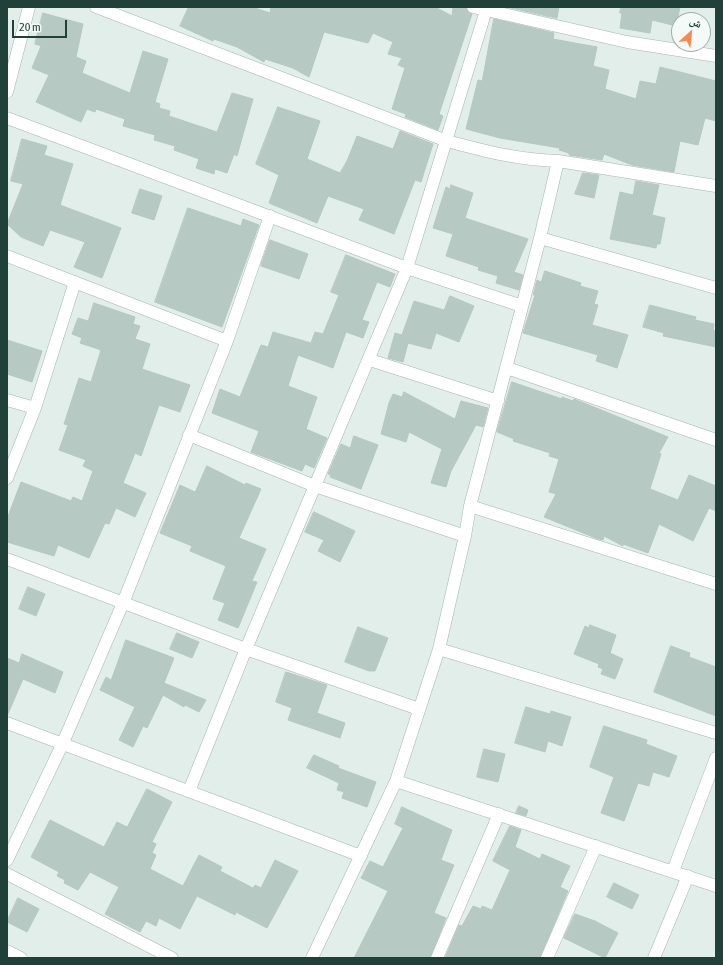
<!DOCTYPE html>
<html>
<head>
<meta charset="utf-8">
<style>
  body { margin:0 }
  #map { position:relative; width:723px; height:965px; overflow:hidden; background:#e2eee9; font-family:"Asap Condensed","Noto Naskh Arabic",sans-serif }
  canvas { display:block }
  .frame { position:absolute; inset:0; border:8px solid #20403a; pointer-events:none }
  .north { position:absolute; left:671px; top:12px; width:40px; height:40px; box-sizing:border-box; background:#f3faf7; border:1px solid #9fb0ab; border-radius:50%; rotate:27deg; font-size:11px; font-weight:700; line-height:16px; text-align:center; color:#20403a }
  .north::after { content:''; display:block; margin:auto; width:14px; height:18px; background:#fe8950; clip-path:polygon(50% 0,100% 100%,50% 72%,0 100%) }
  .scale { position:absolute; left:12px; top:20px; width:55px; height:18px; box-sizing:border-box; border:2px solid #20403a; border-top:0; padding-left:5px; font-size:12px; line-height:14px; white-space:nowrap; color:#20403a; -webkit-text-stroke:3px #f3faf7; paint-order:stroke }
</style>
</head>
<body>
<div id="map">
<canvas width="723" height="965"></canvas>
<div class="frame"></div>
<div class="north">ش</div>
<div class="scale">20 m</div>
</div>
<script>
const ctx = document.querySelector('canvas').getContext('2d');
ctx.lineJoin = 'round';
function fillPath(path, color) {
  ctx.fillStyle = color;
  ctx.fill(path, 'evenodd');
}
function stroke(path, color, width, dash) {
  ctx.strokeStyle = color;
  ctx.lineWidth = width;
  ctx.lineCap = dash ? 'butt' : 'round';
  ctx.setLineDash(dash || []);
  ctx.stroke(path);
}
const building = new Path2D(`
  M189,7H252L270,13L271,7H435L452,16L453,7H466L468,12L472,14L439,114L443,116L438,130L405,117L406,114L392,109L405,68L398,65L402,58L388,54L393,42L373,33L368,43L324,32L309,77L293,68L265,59L264,62L237,47L214,39L213,41L180,26Z
  M507,7H559L557,18Z
  M621,7H680L676,26L652,20L650,33L620,28L622,13H620Z
  M43,13L83,24L76,57L86,61L82,73L130,93L143,51L168,59L155,102L160,104L159,108L170,111L169,116L217,132L232,93L253,99L237,156L234,154L227,173L215,169L214,174L196,168L199,159L174,150L175,146L154,140L155,135L123,126L125,119L96,109L95,112L87,109L81,122L36,102L49,75L32,68L41,46L35,44Z
  M494,19L554,33L553,39L597,47L593,66L609,70L605,89L636,99L640,81L656,84L660,67L716,81V121L705,118L698,145L680,141L674,172L632,165L604,154L602,160L569,155V153L559,150L560,148L500,138L466,129L478,80L482,81Z
  M278,107L320,121L307,159L340,173L347,161L357,136L393,149L400,131L433,144L421,182L415,180L394,234L359,220L364,209L328,196L317,223L269,203L279,175L256,164Z
  M22,139L47,146L44,155L73,164L60,205L121,228L102,278L74,267L85,242L50,230L43,246L21,237L7,224L23,184L11,181Z
  M583,173L599,175L594,198L575,194Z
  M636,181L659,185L652,215L665,218L660,244H657L656,248L610,239L620,192L633,195Z
  M451,185L473,193L465,218L528,239L514,272L523,275L519,290L496,283L498,276L478,270L479,267L446,256L453,234L433,228L446,187L450,189Z
  M140,189L162,196L154,220L132,213Z
  M188,208L241,226L243,219L259,225L222,327L155,302Z
  M270,240L308,254L299,279L261,266Z
  M346,255L395,274L390,287L377,282L362,320L369,322L363,338L346,332L333,368L298,355L288,386L317,397L306,429L327,438L314,468L305,464L302,471L251,452L259,431L212,413L220,389L240,397L261,345L268,347L273,332L311,343L315,332L323,334L339,295L331,292Z
  M545,271L581,283L580,286L598,291L594,304L598,305L592,325L628,335L617,368L596,361L598,355L523,333L535,295H533L537,280L541,282Z
  M450,296L474,306L459,342L436,333L431,349L408,343L403,362L388,358L395,333L402,335L414,301L444,310Z
  M94,303L135,317L133,324L140,326L135,339L150,344L142,369L190,385L180,412L159,405L141,456L135,453L123,483L146,493L135,517L116,508L109,524L105,523L89,558L58,545L54,556L7,542V519L21,482L71,501L73,497L82,501L93,471L83,466L86,460L59,450L68,425L64,424L79,378L91,382L101,350L80,343L82,338L72,334L78,318L88,321Z
  M650,305L696,317L695,320L714,324L713,330L716,331V347L663,336L664,333L643,327Z
  M7,340L42,351L32,382L7,374Z
  M512,382L562,399V397L573,401L574,399L668,437L659,453L661,454L650,489L678,500L689,475L716,486V511L709,508L693,541L659,524L648,553L623,544V546L604,536L603,540L598,539L544,517L556,494L549,492L559,459L549,456L550,453L513,441L514,439L497,432Z
  M404,392L455,419L461,401L488,408L483,427L476,425L451,471L446,487L431,483L442,449L409,432L406,442L381,434L389,403L393,394L402,397Z
  M354,436L378,445L361,489L330,477L331,475L328,474L341,444L350,448Z
  M207,466L245,485L246,483L261,489L239,538L266,549L252,581L257,582L238,628L218,620L225,603L213,599L226,566L190,551L192,546L160,533L180,485L195,492Z
  M314,512L355,531L340,562L318,551L324,540L305,532Z
  M28,587L45,594L36,616L19,609Z
  M590,625L616,635L610,653L623,659L615,679L601,674L603,669L598,667L599,664L574,654L585,626L589,628Z
  M358,627L388,638L375,671H369L345,662Z
  M177,633L199,642L192,658L170,649Z
  M126,640L174,658L164,683L206,700L199,712L185,705L184,707L163,695L147,728L143,726L133,747L119,740L135,707L100,690L106,677L111,680Z
  M671,646L690,653L689,657L716,667V716L654,692Z
  M22,654L63,672L55,693L23,679L7,716V658L19,663Z
  M286,672L327,685L317,713L345,723L340,738L288,720L292,708L276,702Z
  M526,707L550,714L551,711L571,717L562,746L548,741L545,752L515,743Z
  M604,726L647,740L646,744L677,756L669,777L653,772L649,786L638,783L624,821L601,813L614,777L590,767Z
  M484,749L505,754L498,782L477,777Z
  M314,755L339,766L338,768L376,782L367,807L342,798L344,792L337,790L339,783L307,768Z
  M147,789L172,802L152,842L156,844L152,853L156,855L150,869L183,886L199,855L222,867L220,871L253,888L255,885L261,888L275,860L298,871L267,928L236,912L235,915L197,896L180,929L159,918L156,926L146,921L140,932L105,914L119,887L90,872L78,890L64,883L65,880L57,876L59,872L31,857L50,820L104,847L117,822L127,827Z
  M519,806L528,810L526,816L516,813Z
  M402,807L452,830L441,860L454,865L434,913L446,918L430,958H354L388,891L361,878L370,861L383,867L403,828L395,824Z
  M510,826L521,830L515,847L540,859L542,854L570,866L560,887L568,891L540,958H445L459,925L462,926L473,906L481,909L482,906L492,910L510,870L493,861Z
  M614,883L639,895L632,909L607,897Z
  M18,898L39,909L27,932L7,922Z
  M575,914L595,921L618,933L605,958L564,938Z`);
const street = new Path2D(`
  M96,7L447,141C484,151 519,160 558,161L716,186
  M473,7L627,42L716,56
  M7,92L29,7
  M7,118L407,268L522,306
  M540,238L716,288
  M7,256L227,341
  M370,360L498,401
  M507,368L716,440
  M7,400L35,408
  M189,435L315,486L465,536
  M7,478L35,408L75,282
  M470,506L716,584
  M7,559L246,649L419,709
  M439,649L716,733
  M7,723L361,856
  M396,781L716,886
  M189,791L246,649L407,268L487,7
  M7,860L62,745L123,603L227,341L270,216
  M673,871L716,758
  M7,874L172,958
  M7,951L21,958
  M312,958L396,781L439,649L465,536L470,506L540,238L558,161
  M437,958L499,814
  M547,958L596,846
  M654,958L688,876`);
fillPath(building, '#b7c9c3');
stroke(building, '#b4c8c1', 1);
stroke(street, '#a4b6b1', 13);
stroke(street, '#fff', 12);
</script>
</body>
</html>
